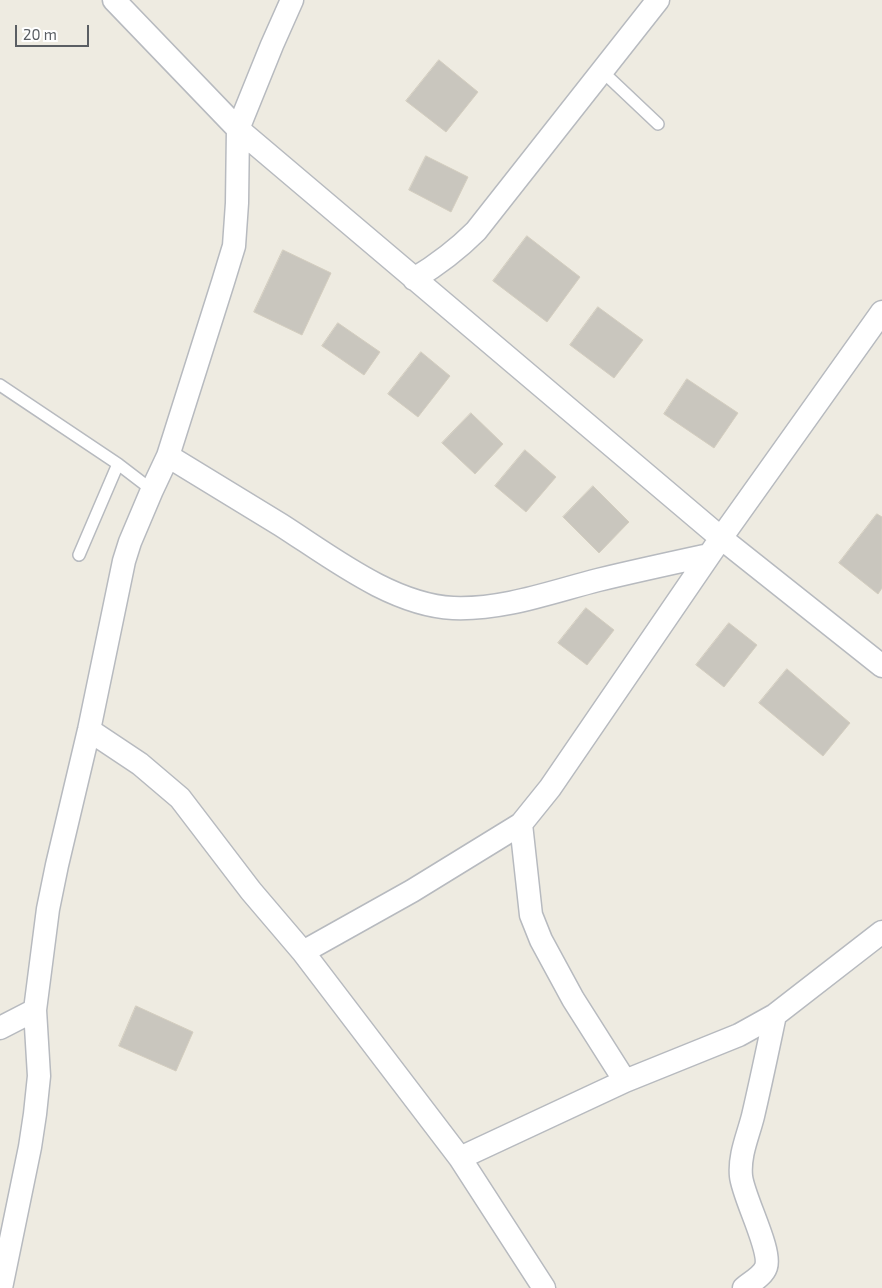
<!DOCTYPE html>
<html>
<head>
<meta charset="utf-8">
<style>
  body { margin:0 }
  #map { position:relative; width:882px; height:1288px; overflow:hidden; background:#eeebe1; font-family:"Exo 2",sans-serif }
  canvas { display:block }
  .scale { position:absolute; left:15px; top:25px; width:74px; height:22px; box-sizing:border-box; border:2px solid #5a5e63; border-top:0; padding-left:6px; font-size:15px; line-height:18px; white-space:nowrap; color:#5a5e63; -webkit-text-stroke:4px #fff; paint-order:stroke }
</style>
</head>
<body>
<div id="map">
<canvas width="882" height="1288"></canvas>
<div class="scale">20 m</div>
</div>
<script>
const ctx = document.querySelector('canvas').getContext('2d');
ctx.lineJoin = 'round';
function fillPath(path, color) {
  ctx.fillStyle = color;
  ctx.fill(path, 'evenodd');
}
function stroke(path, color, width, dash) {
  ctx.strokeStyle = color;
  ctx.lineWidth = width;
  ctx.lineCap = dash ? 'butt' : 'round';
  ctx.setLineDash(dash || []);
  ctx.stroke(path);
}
const building = new Path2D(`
  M439,60L478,92L446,132L406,101Z
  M426,156L468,177L451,212L409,190Z
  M527,236L580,277L547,322L493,281Z
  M283,250L331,273L302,335L254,312Z
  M598,307L643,340L614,378L570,345Z
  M338,323L380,352L364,375L322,346Z
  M421,352L450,376L418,417L388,394Z
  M687,379L738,413L714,448L664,414Z
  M471,413L503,444L475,474L442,443Z
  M525,450L556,477L526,512L495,486Z
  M593,486L629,522L599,553L563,517Z
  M877,514L882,517V588L878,594L839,563Z
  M586,608L614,630L587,665L558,643Z
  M729,623L757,645L724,687L696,665Z
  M787,669L850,723L823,756L759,703Z
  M136,1006L193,1032L176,1071L119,1046Z`);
const service = new Path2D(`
  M603,72L658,124
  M0,385L118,464L152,490
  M79,555L118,464`);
const minor = new Path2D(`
  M114,0L238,129L721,538L882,666
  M414,279C437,265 457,250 476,231L658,0
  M168,456C206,479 244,502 281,525C331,557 392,605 453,608C503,610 551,592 598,580C635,571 672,563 709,555
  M89,730L140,764L180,798L251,891L303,952L460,1158L544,1288
  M303,952L412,891L521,824
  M0,1028L35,1010
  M625,1081L573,999L541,940L531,915L521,824L550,788L721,538L882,312
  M460,1158L625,1081L739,1035L775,1015L882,932
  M1,1288L30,1147L35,1114L39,1076L35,1010L48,909L57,865L89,730L124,561L130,542L152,490L168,456L223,282L234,246L237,203L238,129L272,45L292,0
  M744,1288C751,1282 763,1276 766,1267C772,1250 743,1197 741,1176C739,1155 748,1136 753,1116C761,1082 768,1048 775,1015`);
fillPath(building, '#c9c6be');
stroke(building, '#d3cdbf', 1);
stroke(service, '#b7babf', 14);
stroke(minor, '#b7babf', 25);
stroke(service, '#fff', 11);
stroke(minor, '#fff', 22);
</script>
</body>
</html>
